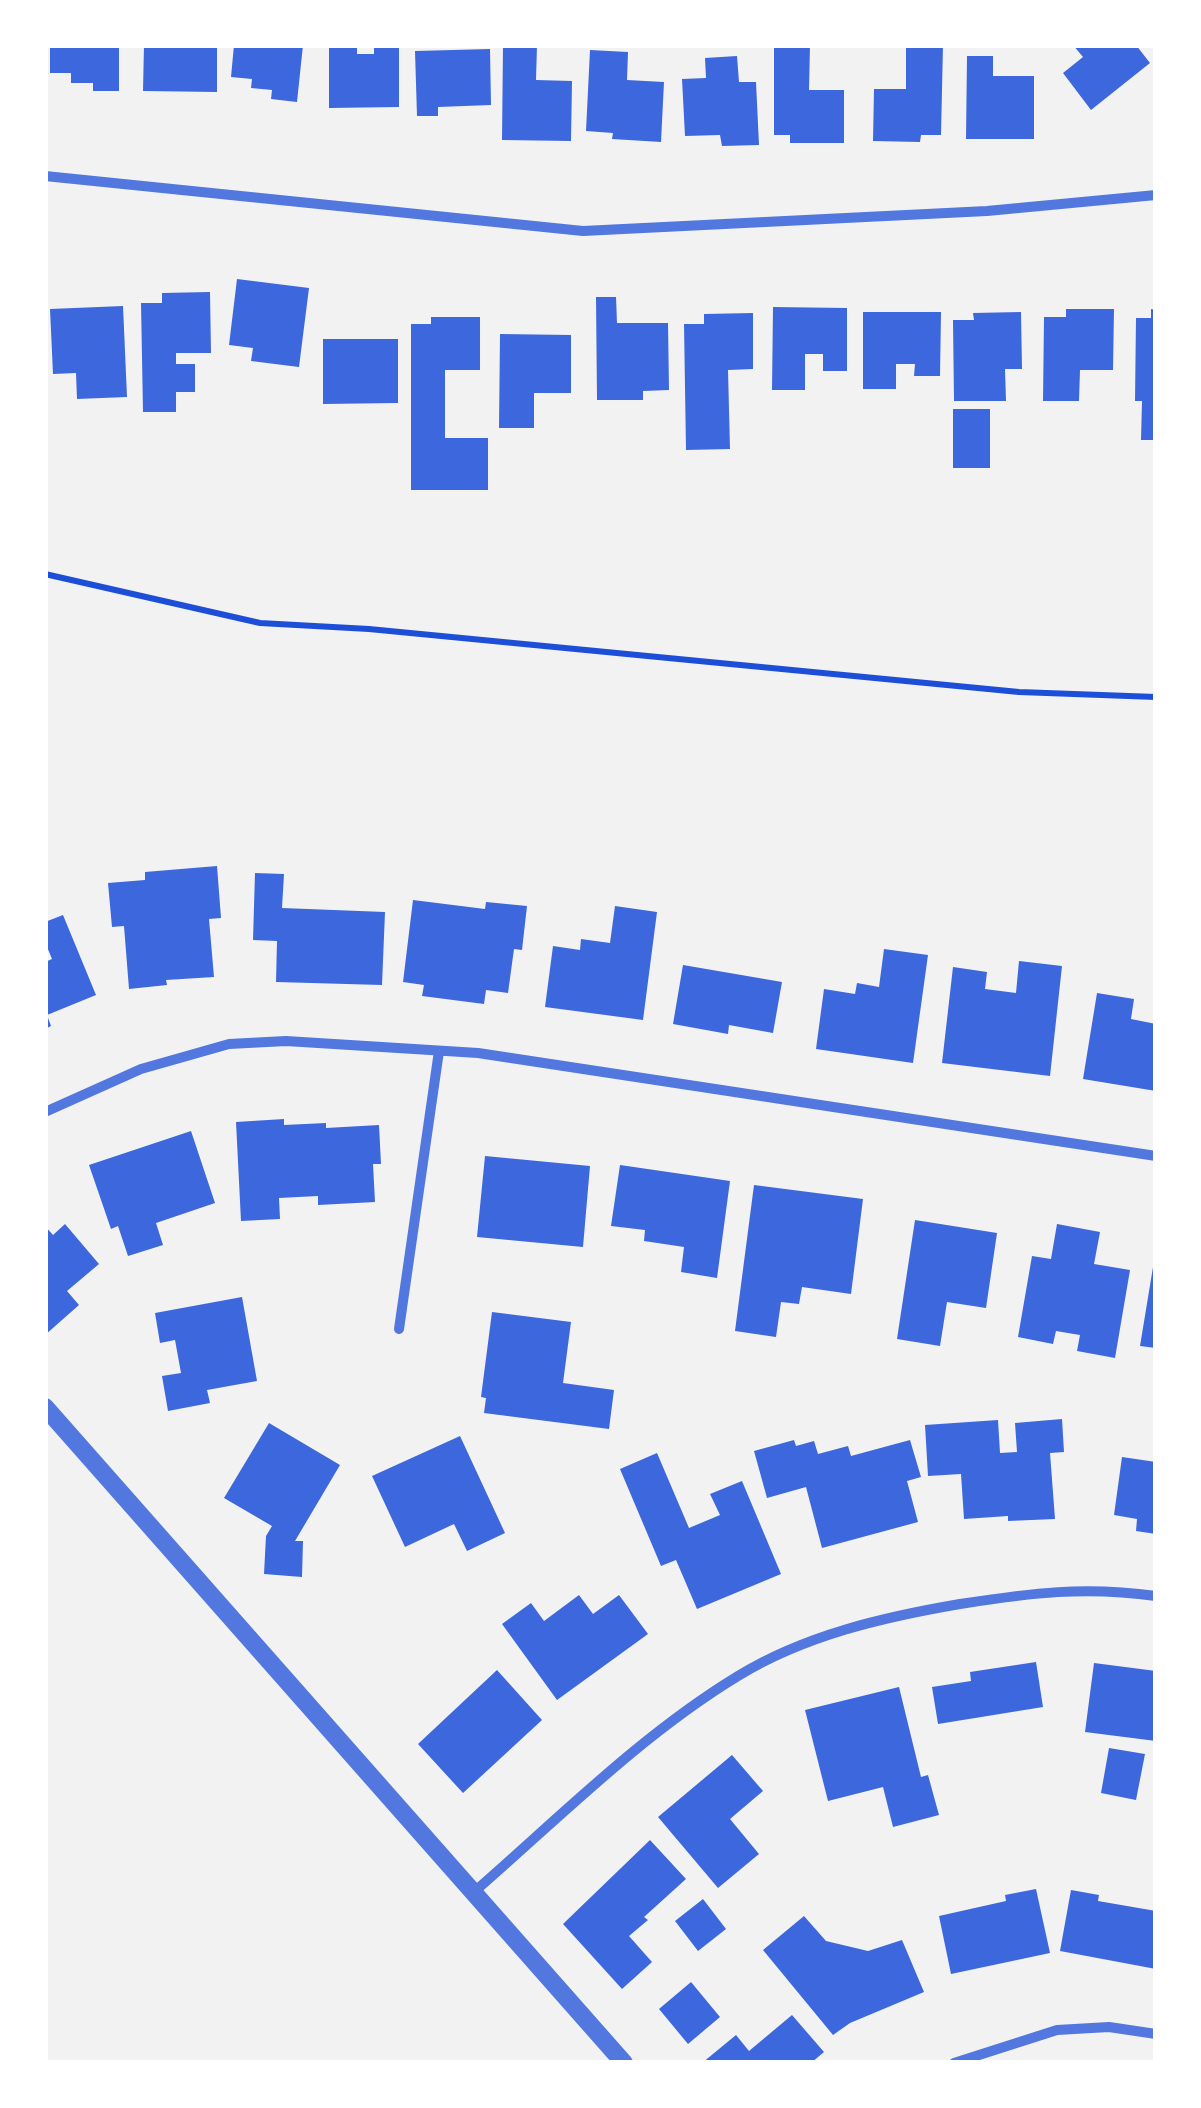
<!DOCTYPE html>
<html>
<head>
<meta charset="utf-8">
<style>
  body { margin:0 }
  #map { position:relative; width:1201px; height:2108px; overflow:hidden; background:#f2f2f2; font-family:"Alegreya Sans",sans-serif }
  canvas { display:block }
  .frame { position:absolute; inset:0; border:48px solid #fff; pointer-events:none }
</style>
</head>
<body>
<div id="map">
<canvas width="1201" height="2108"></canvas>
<div class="frame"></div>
</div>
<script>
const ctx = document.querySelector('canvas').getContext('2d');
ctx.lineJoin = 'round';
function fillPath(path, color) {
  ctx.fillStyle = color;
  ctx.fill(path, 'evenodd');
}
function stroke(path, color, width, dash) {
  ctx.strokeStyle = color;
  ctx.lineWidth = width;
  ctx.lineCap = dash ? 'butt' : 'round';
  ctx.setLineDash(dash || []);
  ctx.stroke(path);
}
const building = new Path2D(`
  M50,45H119V91H93V83H71V73H50Z
  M144,45H217V92L143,91Z
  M234,45H303L297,102L271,99L272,90L251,88L252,79L231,77Z
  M329,45H357V54H374V45H399V107L329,108Z
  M503,45H537L536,80L572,81L571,141L502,140Z
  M774,45H810L809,90H844V143H790V135H774Z
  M906,45H943L941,135H921L920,142L873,141L874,89H906Z
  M1073,45H1136L1150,63L1091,110L1063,73L1083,57Z
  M490,49L491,105L438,107V116H417L415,51Z
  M590,50L628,52L627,80L664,82L661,142L612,139L613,133L586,131Z
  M737,56L739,82H756L759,145L722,146L720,135L685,136L682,79L706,78L705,58Z
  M967,56H993V76H1034V139H966Z
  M237,279L309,288L299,367L251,361L253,348L229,345Z
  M210,292L211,353H176V364H195V392H176V412H143L141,303H162V293Z
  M596,297H616L617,323H668L669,390L643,391V400H597Z
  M123,306L127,397L77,399L76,373L53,374L50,309Z
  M773,307L847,308V371H823V354H805V390H772Z
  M1066,309H1114L1113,370H1080L1079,401H1043L1044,317H1066Z
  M1151,309L1156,310V440H1141L1142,401H1135L1136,318H1151Z
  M863,312H941L940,376H914L915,364H896V389H863Z
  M1021,312L1022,369H1005L1006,401H954L953,320H974L973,313Z
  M753,313V369L728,370L730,449L686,450L684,324H704V314Z
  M431,317H480V370H445V438H488V490H411V324H431Z
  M500,334L571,335V393H534V428H499Z
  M323,339H398V403L323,404Z
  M953,409H990V468H953Z
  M217,866L221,918L209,919L214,977L166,980L167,985L129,989L124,926L112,927L108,883L145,880V872Z
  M255,873L284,874L282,908L385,912L382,985L276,982L277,941L253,940Z
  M413,900L485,909L486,902L527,906L522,950L514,949L508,993L486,990L484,1004L422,996L424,985L403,982Z
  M615,906L657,912L643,1020L545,1007L553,946L580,950L581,939L610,943Z
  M63,915L96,995L47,1015L51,1026L45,1029V962L52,959L45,942V922Z
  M884,949L928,955L913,1063L816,1049L824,989L855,994L857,983L879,987Z
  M1019,961L1062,966L1050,1076L942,1063L953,967L987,972L985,989L1016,993Z
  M683,965L782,982L773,1033L729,1025L728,1034L673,1024Z
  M1097,993L1134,999L1131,1019L1156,1024V1091L1083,1079Z
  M284,1119V1125L326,1123V1128L379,1125L381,1164H373L375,1202L318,1205V1196L279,1198L280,1219L241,1221L236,1122Z
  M191,1131L215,1203L156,1223L163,1245L128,1256L118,1226L111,1229L89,1165Z
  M485,1156L590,1166L583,1247L477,1237Z
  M620,1165L730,1181L717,1278L681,1272L684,1247L644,1241L645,1230L611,1226Z
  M754,1185L863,1199L851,1294L802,1287L799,1304L781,1302L776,1337L735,1331Z
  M915,1220L997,1233L986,1308L947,1302L940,1346L897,1339Z
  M65,1224L99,1264L67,1291L79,1305L45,1335V1226L53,1235Z
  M1057,1224L1100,1232L1094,1264L1130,1270L1115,1358L1077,1351L1080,1335L1056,1331L1053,1344L1018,1337L1032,1256L1051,1259Z
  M1154,1261H1156V1348L1140,1346Z
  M242,1297L257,1381L207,1390L210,1403L168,1411L162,1376L181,1373L175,1340L160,1343L155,1313Z
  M492,1312L571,1322L563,1383L614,1390L609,1429L484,1413L486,1398L481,1397Z
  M1062,1419L1064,1452L1050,1453L1055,1519L1008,1521V1516L964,1519L961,1474L928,1476L925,1425L998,1420L1000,1453L1017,1452L1015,1423Z
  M269,1423L340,1465L295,1541H303L302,1577L264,1574L266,1536L272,1526L224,1498Z
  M460,1436L505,1533L467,1551L454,1524L405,1547L372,1476Z
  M794,1440L796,1446L814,1441L818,1454L848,1446L851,1456L910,1440L921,1477L907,1481L918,1522L822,1548L806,1487L767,1498L754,1451Z
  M657,1453L689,1528L720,1515L710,1494L742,1481L781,1574L697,1609L676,1560L661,1566L620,1469Z
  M1122,1457L1156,1462V1534L1136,1531L1137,1519L1114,1515Z
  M579,1595L593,1614L619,1595L648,1634L557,1700L502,1624L531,1603L544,1621Z
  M1036,1662L1043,1707L938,1724L932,1687L971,1681L970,1672Z
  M1094,1663L1156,1671V1741L1085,1732Z
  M497,1670L542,1720L463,1793L418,1744Z
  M899,1687L921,1777L928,1775L939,1815L893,1827L883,1787L828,1801L805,1710Z
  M1109,1748L1145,1754L1136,1800L1101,1793Z
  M732,1755L763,1791L730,1819L759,1854L718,1888L658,1817Z
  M650,1840L686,1879L644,1917L648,1920L629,1936L652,1962L622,1989L563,1924Z
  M1036,1889L1050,1953L951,1974L939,1916L1006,1901L1005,1895Z
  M1071,1890L1099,1895L1098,1901L1156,1911V1969L1060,1951Z
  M703,1899L726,1929L698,1951L675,1921Z
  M804,1916L826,1941L868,1951L902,1940L924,1992L850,2023L833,2035L763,1950Z
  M691,1982L720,2017L688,2044L659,2009Z
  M792,2015L824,2052L811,2063H702L736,2035L749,2051Z`);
const path = new Path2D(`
  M45,574L260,623L369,629L1019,692L1156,697`);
const minor = new Path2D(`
  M45,176L583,231L987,211L1156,195
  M45,1112L141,1069L229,1044L286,1041L478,1053L1156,1156
  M399,1329L439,1051
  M474,1892C559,1818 641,1735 738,1676C805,1635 884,1617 960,1604C1031,1593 1084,1586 1156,1596
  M954,2063L1057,2030L1109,2027L1156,2034`);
const tertiary = new Path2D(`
  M45,1407L624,2063`);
fillPath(building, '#3d67dc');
stroke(path, '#1d4ed8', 6);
stroke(minor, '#5277de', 10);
stroke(tertiary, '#5277de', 18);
</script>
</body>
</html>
